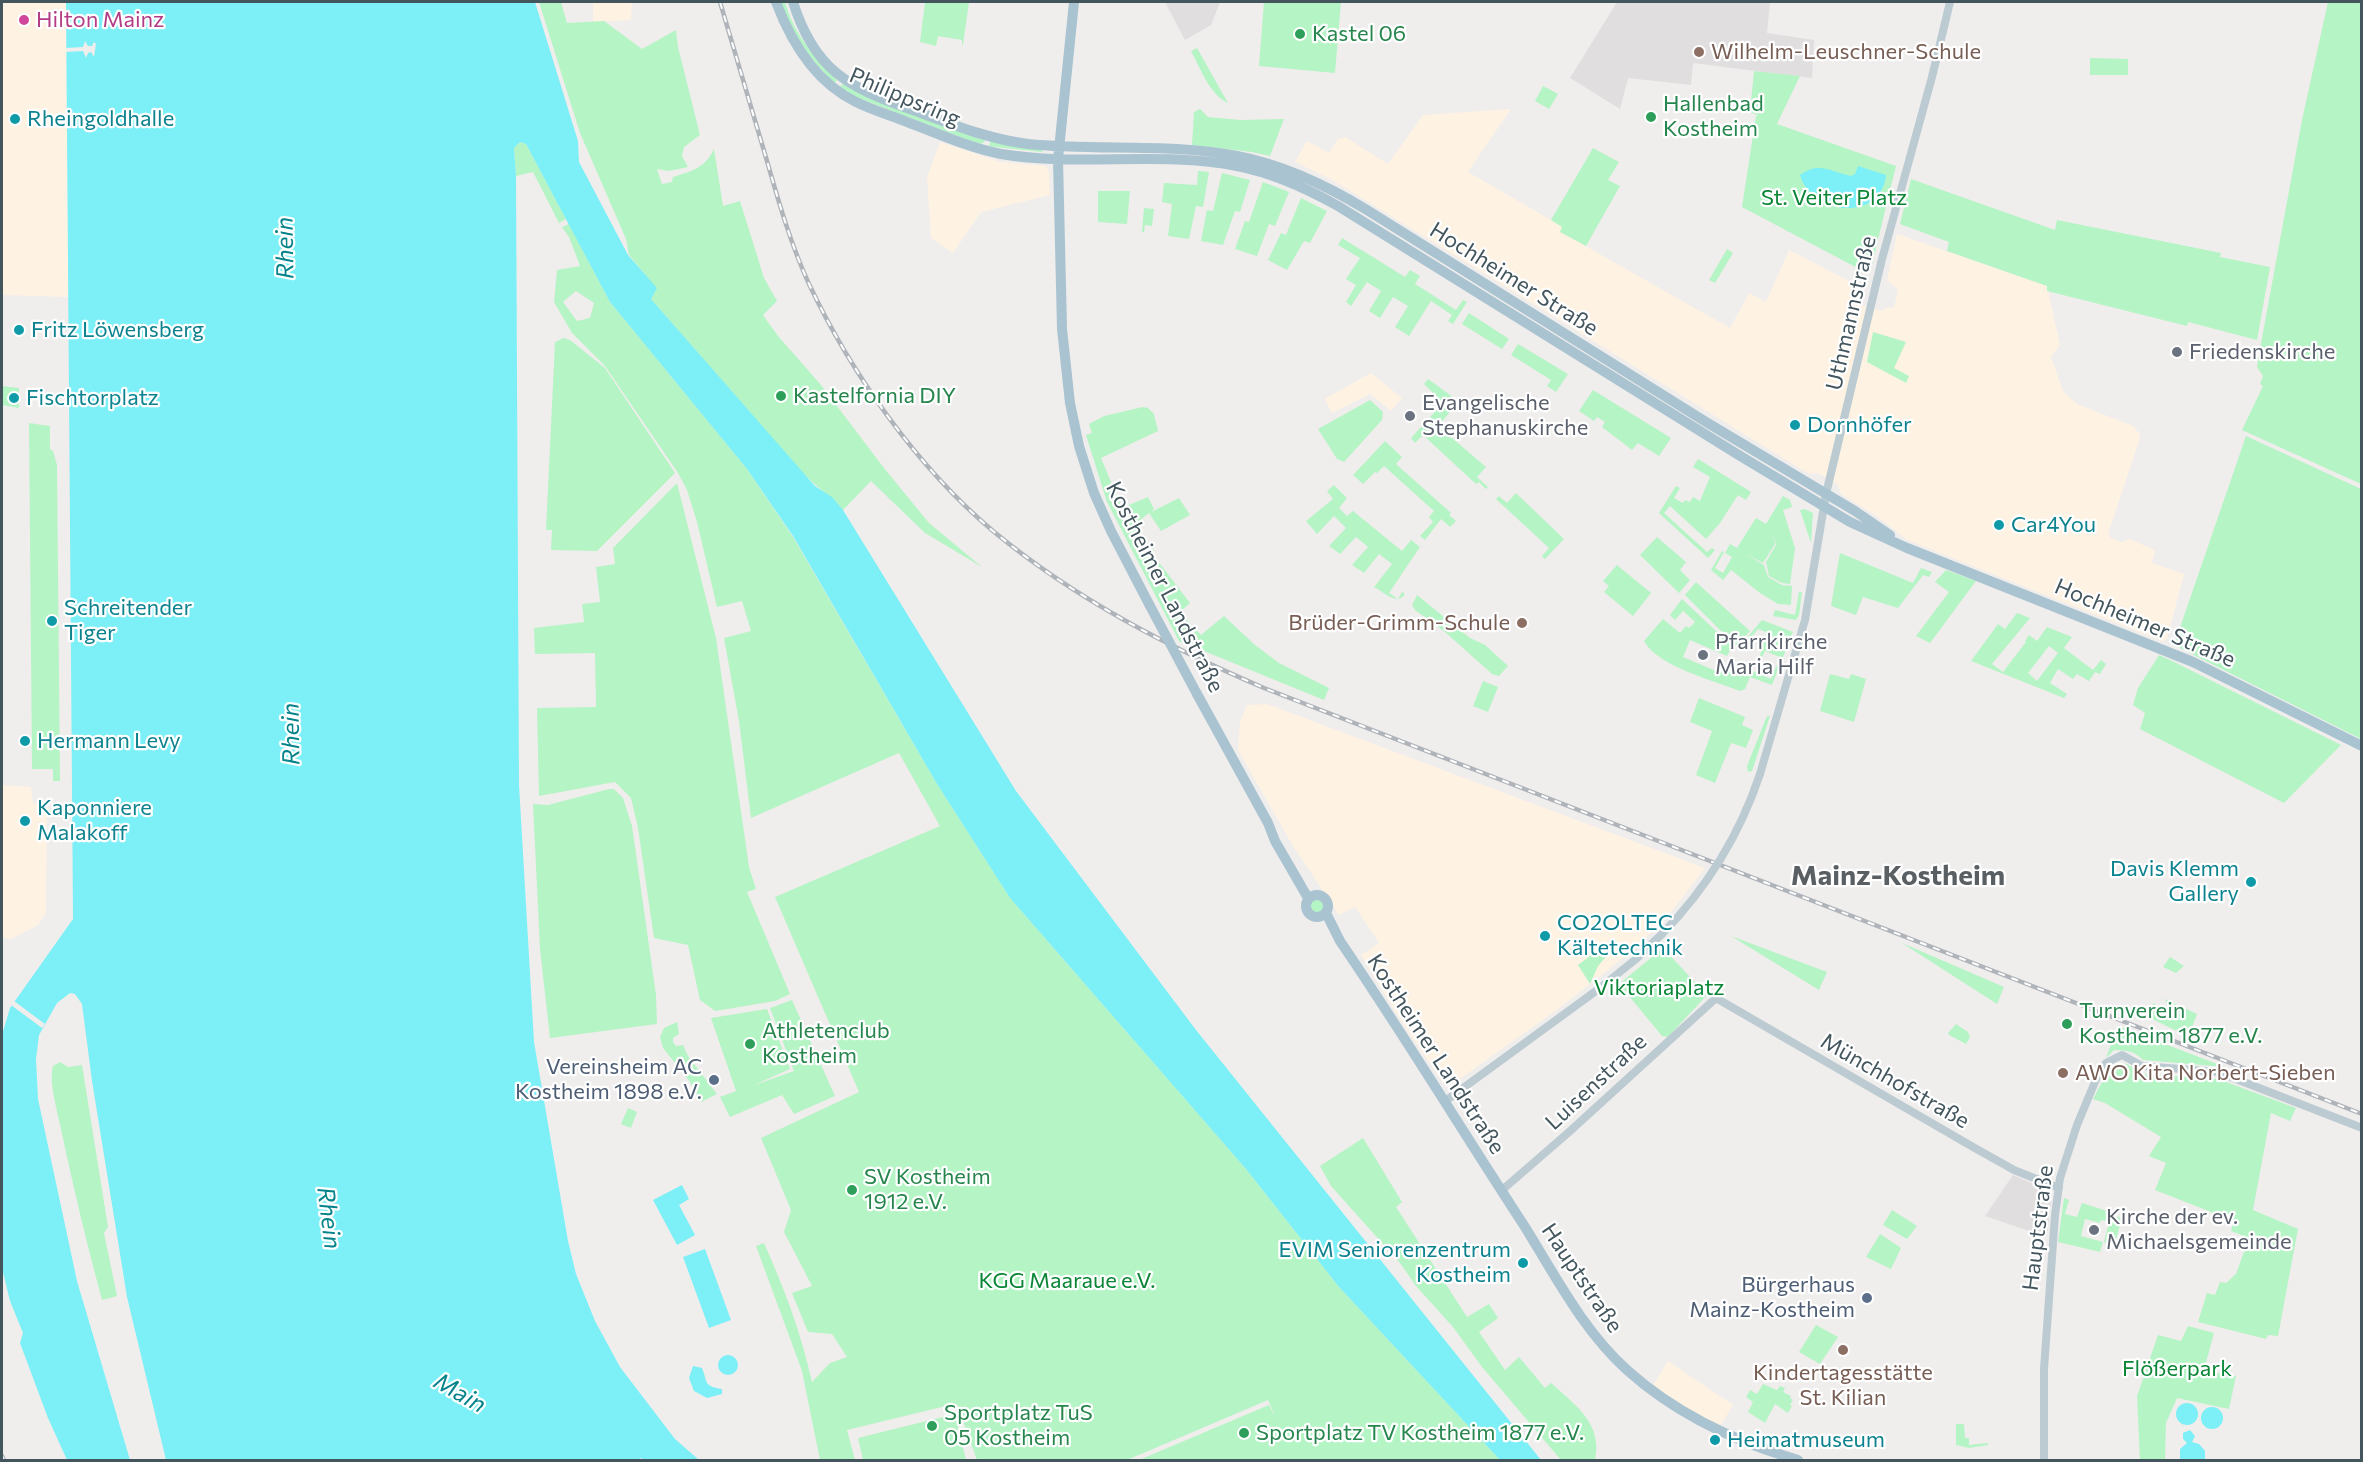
<!DOCTYPE html>
<html>
<head>
<meta charset="utf-8">
<style>
  body { margin:0 }
  #map { position:relative; width:2363px; height:1462px; overflow:hidden; background:#f0eded; font-family:Commissioner,sans-serif }
  canvas { display:block }
  .frame { position:absolute; inset:0; border:3px solid #43555d; pointer-events:none }
</style>
</head>
<body>
<div id="map">
<canvas width="2363" height="1462"></canvas>
<div class="frame"></div>
</div>
<script>
const ctx = document.querySelector('canvas').getContext('2d');
ctx.lineJoin = 'round';
function fillPath(path, color) {
  ctx.fillStyle = color;
  ctx.fill(path, 'evenodd');
}
function stroke(path, color, width, dash) {
  ctx.strokeStyle = color;
  ctx.lineWidth = width;
  ctx.lineCap = dash ? 'butt' : 'round';
  ctx.setLineDash(dash || []);
  ctx.stroke(path);
}
function drawText(font, color, halo, rows, align = 'center') {
  ctx.font = font + ' Commissioner,sans-serif';
  ctx.lineWidth = 4.5;
  ctx.setLineDash([]);
  ctx.textBaseline = 'middle';
  ctx.strokeStyle = halo;
  ctx.fillStyle = color;
  for (const [text, x, y, turn = 0] of rows) {
    ctx.save();
    ctx.translate(x, y);
    ctx.rotate((+turn || 0) * Math.PI / 180);
    ctx.textAlign = isNaN(turn) ? turn : align;
    if (halo) ctx.strokeText(text, 0, 0);
    ctx.fillText(text, 0, 0);
    ctx.restore();
  }
}
const commercial = new Path2D(`
  M2,2H66L69,297L2,295Z
  M593,2H632L631,20L593,22Z
  M1511,109L1468,172L1563,227L1561,232L1730,328L1749,293L1766,302L1789,250L1855,284L1862,293L1860,305L1881,311L1888,307L1894,308L1898,290L1887,280L1897,234L2047,286L2060,345L2051,357L2063,391L2077,404L2133,426L2139,433L2140,438L2108,534L2111,538L2122,542L2129,539L2155,550L2152,563L2184,574L2167,639L2162,642L2155,637L2154,638L1907,540L1877,516L1841,494L1838,485L1818,473L1809,474L1334,181L1295,162L1307,141L1329,153L1338,139L1345,137L1388,164L1423,115Z
  M940,142L1001,162L1046,166L1049,172L1050,195L981,212L953,253L931,238L927,177Z
  M1371,373L1402,398L1391,411L1370,394L1332,413L1325,399Z
  M1267,704L1705,868L1672,911L1636,948L1554,1012L1454,1083L1447,1085L1443,1083L1401,1021L1361,955L1379,943L1355,907L1339,915L1293,846L1238,750L1240,722L1247,705Z
  M2,785L31,787L33,803L47,807L46,913L38,925L11,939L2,938Z
  M1668,1361L1733,1405L1719,1428L1652,1387Z`);
const education = new Path2D(`
  M1165,2H1220L1211,25L1185,40Z
  M1617,2H1770L1767,33L1814,40L1812,78L1693,63L1691,85L1628,78L1620,109L1570,78Z
  M2013,1175L2052,1192L2047,1237L1985,1216Z`);
const green = new Path2D(`
  M539,2H561L567,23L604,21L642,49L676,30L678,47L700,135L684,147L682,156L688,167L669,171L657,169L662,184L672,182L673,177C692,171 705,168 714,149L723,206L740,201L764,278L777,301L763,315L778,336L821,385L884,468L929,523L982,567L925,533L871,481L843,510C831,496 815,486 802,472L651,299L656,288L629,255L626,239L580,133Z
  M779,2H785C794,34 814,57 837,80L834,84L798,43Z
  M925,2H969L963,45H962V40L938,36L936,46L920,42Z
  M1264,2H1341L1335,73L1259,66Z
  M2328,2H2361V484L2242,430L2263,386L2260,384L2263,376L2257,367L2260,349L2302,120Z
  M1197,48L1228,103C1209,94 1201,69 1191,51Z
  M2090,58L2128,59V75H2090Z
  M1754,71L1800,76L1777,124L1896,166L1871,268L1868,271H1863L1742,207L1756,116H1759L1750,112Z
  M843,84L985,139V141L981,144L973,142L848,94L840,86Z
  M1543,86L1558,94L1549,109L1535,101Z
  M1200,109L1208,117L1240,120L1284,119L1270,156L1252,152L1192,145L1194,112Z
  M991,140L1043,150L1042,152L996,147L989,146Z
  M520,142L526,144L566,219L559,223L533,172L516,176L514,148Z
  M1593,148L1619,162L1608,180L1620,186L1586,246L1560,232L1562,227L1551,220Z
  M1198,171L1209,172L1203,207L1196,206L1189,239L1168,236L1172,204L1162,202L1164,183L1197,185Z
  M1222,173L1250,180L1240,212L1235,211L1223,245L1201,241L1207,210L1213,211Z
  M1911,179L2055,230L2057,220L2221,253L2220,257L2270,267L2257,340L2188,322L2187,326L2047,291V286L1947,251L1949,242L1900,224Z
  M1263,182L1289,192L1275,226L1269,224L1257,256L1235,249L1245,221L1249,222Z
  M1098,191H1130L1127,224L1098,222Z
  M1301,198L1327,211L1310,243L1304,241L1287,270L1268,260L1281,233L1286,235Z
  M1144,208L1154,209L1152,226L1145,225L1144,232H1142Z
  M569,224L610,302L747,469L793,537L937,784L1010,898L1246,1169L1339,1287L1500,1460H1139L1269,1405L1276,1418L1268,1400L1127,1460H977L958,1407L954,1404L847,1430L855,1460H820L802,1371L756,1246L764,1243C785,1290 801,1333 812,1382L830,1363L847,1357L832,1334L808,1332L792,1293L812,1286L784,1232L791,1210L761,1138L859,1092L775,897L940,826L899,753L751,818L739,721L724,638L751,631L742,601L717,607L697,522L687,490L678,473L605,366L572,333L554,302L557,270L580,266L569,237L562,227ZM576,291L594,303L590,318L577,321L563,302Z
  M1342,238L1405,277L1410,270L1420,276L1415,284L1456,310L1463,300L1467,302L1453,324L1448,321L1452,315L1431,301L1409,336L1395,327L1408,306L1393,297L1380,318L1369,311L1381,291L1367,282L1351,306L1346,302L1356,285L1346,279L1360,258L1338,245Z
  M1727,249L1733,253L1715,283L1709,280Z
  M1469,313L1509,339L1502,349L1462,324Z
  M1873,332L1906,342L1894,368L1909,376L1906,383L1867,362Z
  M564,338L570,340L605,368L675,473L597,551L551,550L552,530H546L555,342Z
  M1518,344L1568,374L1556,392L1547,386L1551,380L1511,355Z
  M1428,379L1457,400L1449,409L1451,411L1438,426L1486,467L1477,477L1488,487L1486,489L1479,482L1476,484L1423,435L1415,443L1411,438L1443,403L1424,384Z
  M2,386L19,388V408L2,405Z
  M1593,390L1671,438L1659,456L1638,443L1632,450L1602,427L1605,422L1597,417L1594,421L1579,411Z
  M1370,400L1383,412L1382,420L1344,462L1337,459L1318,429Z
  M1143,407L1148,408L1154,414L1158,431L1101,458L1122,508L1148,497L1154,509L1151,512L1179,498L1190,515L1161,531L1149,513L1134,525L1154,550L1151,552L1190,603L1182,610L1186,619L1201,635L1224,616L1255,645L1279,663L1329,688L1324,700L1199,649L1189,643L1186,645L1179,641L1107,502L1086,435L1092,433L1089,424L1104,416Z
  M29,423L50,426V449L53,451L57,465L60,781H53V769H32Z
  M2246,436L2361,489V739L2174,645Z
  M1385,441L1402,457L1396,464L1451,513L1449,515L1456,521L1450,527L1441,519L1425,540L1420,536L1433,522L1429,517L1434,511L1384,466L1377,473L1375,472L1363,484L1353,475Z
  M1698,459L1751,492L1746,500L1738,495L1720,523L1706,539L1670,506L1664,513L1707,552L1712,548L1715,550L1708,558L1659,513L1676,486L1680,488L1674,498L1683,503L1685,500L1690,502L1693,497L1700,501L1710,477L1693,467Z
  M677,483L716,638L749,867L756,889L747,892L790,994L775,1001L715,1011L700,1000L688,945L654,938L638,828L631,798L615,782L539,796L537,708L596,707L595,653L535,654L534,628L584,622L582,604L600,602L596,567L615,564L613,548Z
  M1334,485L1347,498L1339,508L1347,516L1353,511L1402,551L1411,540L1420,547L1389,593L1398,599L1402,592L1405,594C1397,606 1384,592 1374,587L1392,564L1379,554L1364,573L1352,565L1368,547L1356,537L1340,554L1329,546L1346,528L1334,516L1317,534L1306,521L1333,499L1327,491Z
  M1516,493L1564,539L1545,559L1542,556L1549,548L1496,499L1499,496L1507,503Z
  M1783,496L1790,500L1792,507L1783,510L1795,548L1790,584L1782,583L1769,576L1766,562L1776,545L1772,532L1775,544L1763,563L1746,554L1764,565L1768,577L1782,585L1792,586L1791,605L1778,604L1760,593L1731,570L1723,580L1711,570L1722,551L1724,552L1715,568L1723,573L1732,557L1725,553L1730,544L1737,548L1756,518L1766,524Z
  M1805,509L1813,513L1811,543L1800,510Z
  M1657,537L1686,562L1680,570L1690,580L1679,593L1640,555Z
  M1840,553L1913,583L1921,568L1932,572L1929,577L1923,575L1898,608L1863,597L1856,615L1831,606Z
  M1617,565L1651,593L1633,616L1604,592L1609,586L1603,581Z
  M1946,570L1976,581L1930,643L1916,636L1949,592L1935,582Z
  M1696,582L1750,631L1736,646L1685,595Z
  M1799,592H1802L1799,615L1796,620L1773,616L1775,610L1795,615Z
  M1417,595L1470,638L1485,645L1508,666L1499,676L1492,674L1445,632L1415,610L1412,605Z
  M1682,599L1732,646L1727,656L1690,640L1683,657L1716,671L1718,666L1727,670L1730,661L1771,679L1780,657L1765,651L1762,657L1760,656L1766,632L1758,629L1748,641L1745,640L1762,620L1793,632L1772,685L1750,677L1745,689L1740,691C1715,681 1657,666 1644,641L1663,619L1680,633L1686,626L1689,628L1695,622L1683,611L1675,620L1670,615Z
  M2017,613L2030,618L1992,664L2003,672L2026,642L2025,641L2029,635L2037,641L2047,627L2072,637L2064,648L2093,670L2101,660L2106,664L2100,674L2095,672L2089,681L2077,674L2073,679L2058,669L2050,683L2067,694L2064,698L1971,661L1998,624L2005,629ZM2049,646L2058,653L2037,681L2028,673Z
  M2159,655L2170,660L2341,745L2284,803L2140,729L2145,713L2133,705L2138,688Z
  M1830,674L1849,679L1851,674L1866,679L1854,722L1820,711Z
  M1483,681L1498,687L1488,712L1473,706Z
  M1699,698L1745,717L1742,725L1753,730L1746,748L1731,743L1715,783L1696,775L1712,731L1690,722Z
  M1767,716H1770L1752,771L1748,772L1747,766Z
  M609,789H614L623,798L632,826L656,995L657,1024L550,1038L540,949L533,804L548,805Z
  M1309 905a8 8 0 1 1 16 0a8 8 0 1 1-16 0Z
  M1731,936L1827,972L1819,990Z
  M1614,938L1618,943L1598,966L1590,984L1578,965Z
  M1902,943L2004,987L1997,1004Z
  M1663,948L1707,995L1668,1037L1662,1036L1619,984Z
  M2170,957L2184,966L2176,973L2163,967Z
  M2165,999L2197,1014L2190,1033L2183,1034L2142,1014L2154,1003L2166,1014L2169,1011Z
  M792,1000L835,1096L794,1114L782,1095L730,1117L720,1097L736,1091L711,1018L767,1009L790,1069L752,1086L794,1071L770,1008Z
  M677,1022L679,1034L673,1038V1042L676,1046L683,1045L688,1056L717,1094L701,1102L690,1082L663,1048L660,1037L664,1028Z
  M1956,1024L1968,1032L1970,1037L1966,1044L1949,1035L1948,1033Z
  M2118,1026L2225,1067L2143,1060C2133,1050 2127,1051 2114,1050L2106,1058Z
  M60,1062L68,1067L82,1065L108,1227L104,1233L117,1296L102,1300C87,1245 74,1190 62,1134C59,1116 48,1083 53,1066Z
  M2117,1063L2127,1064L2144,1074L2218,1079L2296,1108L2290,1121L2271,1113L2253,1210L2298,1229L2278,1336L2268,1335L2266,1339L2198,1322L2207,1293L2215,1295L2220,1282L2226,1283L2236,1274L2249,1238L2231,1231L2234,1221L2155,1190L2166,1163L2149,1156L2161,1137L2105,1103L2093,1099L2109,1069Z
  M628,1108L637,1112L631,1128L621,1124Z
  M1363,1138L1402,1202L1396,1207L1467,1317L1489,1304L1498,1318L1479,1332L1505,1370L1519,1357L1545,1388L1551,1383C1575,1405 1603,1423 1595,1460H1561L1482,1367L1453,1327L1416,1286L1400,1263L1331,1186L1320,1166Z
  M2064,1198L2069,1200L2065,1214L2077,1217L2082,1203L2110,1212L2108,1221L2101,1220L2100,1223L2085,1219L2081,1236L2103,1242L2100,1252L2058,1242Z
  M1892,1210L1917,1226L1907,1239L1883,1225Z
  M2111,1215L2122,1218L2114,1246L2104,1242Z
  M1880,1234L1901,1248L1891,1269L1866,1257Z
  M1816,1325L1838,1337L1820,1364L1799,1352Z
  M2188,1326L2214,1333L2204,1370L2236,1376L2229,1409L2177,1398L2166,1423L2165,1460H2140L2137,1396L2158,1335L2181,1341Z
  M1763,1384L1777,1390L1780,1386L1785,1388L1783,1392L1791,1396L1790,1398L1793,1400L1790,1405L1792,1406L1788,1413L1775,1404L1765,1423L1748,1412L1753,1402L1746,1397L1750,1390L1757,1394Z
  M955,1414L966,1460H863L858,1438Z
  M1956,1424H1964L1965,1438H1969V1445L1988,1443V1445L1969,1448L1956,1445Z`);
const water = new Path2D(`
  M66,2H535L578,141L579,162L628,255L657,288L651,299L815,486L832,497L843,510L1016,791L1196,1030L1541,1460H1500L1339,1287L1246,1169L1010,898L937,784L793,536L747,469L610,302L526,144L520,142L514,148L516,176L519,785L534,1042L568,1241L576,1274L595,1321L620,1367L675,1439L699,1460H644L641,1458L638,1460H166L127,1297L92,1081L82,1004L75,994L70,993L57,1003L39,1035L36,1059L38,1099L77,1281L130,1460H67L48,1418L20,1343L23,1333L10,1301L2,1268V1035L10,1008L73,919Z
  M1858,166L1886,175C1881,223 1811,215 1800,175C1820,161 1830,172 1851,176L1855,174Z
  M682,1185L689,1199L679,1205L695,1235L677,1245L653,1200Z
  M705,1249L731,1320L709,1328L683,1257Z
  M718 1365a10 10 0 1 1 20 0a10 10 0 1 1-20 0Z
  M693,1366L702,1368C708,1383 703,1386 722,1389V1394L707,1398L694,1391L689,1378Z
  M2176 1414a11 11 0 1 1 22 0a11 11 0 1 1-22 0Z
  M2201 1418a11 11 0 1 1 22 0a11 11 0 1 1-22 0Z
  M2190,1430L2195,1436L2192,1442L2199,1444L2205,1451V1460H2180V1449L2187,1443L2183,1439V1433Z`);
const pier = new Path2D(`
  M85,41L88,46H92L94,42L96,44L94,57L91,52L88,53L86,58L83,51L66,52V48L83,47Z
  M14,1001L45,1024L42,1028L11,1005Z`);
const minor = new Path2D(`
  M1760,774L1805,620L1826,494L1882,259L1932,77L1950,2
  M1444,1102L1600,988L1636,959L1662,934
  M1501,1191L1569,1132L1716,998L1973,1147L2014,1170L2059,1188
  M2044,1460V1369L2055,1215L2060,1178L2077,1125L2097,1077L2106,1063L2122,1055L2142,1066L2218,1072L2362,1128`);
const major = new Path2D(`
  M776,2C791,42 815,82 856,102C872,110 890,115 907,122C937,133 969,148 1001,154C1079,167 1160,151 1237,166C1274,173 1306,188 1338,206L1737,454L1850,522L1907,548L2193,662L2362,746
  M793,2C814,69 847,87 910,109C949,123 987,139 1028,144C1097,151 1170,143 1237,156C1284,165 1326,185 1367,210L1706,422L1855,511L1890,535
  M1074,2L1058,159L1062,329L1070,403L1079,446L1094,493L1111,531L1150,606
  M1197,694L1268,823L1275,841L1308,898
  M1306 906a11 11 0 1 1 22 0a11 11 0 1 1-22 0Z
  M1326,913L1340,941C1404,1035 1463,1132 1525,1227C1556,1277 1583,1330 1627,1370C1676,1414 1736,1442 1798,1460`);
const rail = new Path2D(`
  M720,2C736,55 751,108 767,161C779,203 791,245 809,284C851,373 917,467 993,531C1074,598 1168,647 1264,688L2362,1114
  M2,1456L4,1460`);
const minorBridge = new Path2D(`
  M1662,934C1706,889 1740,834 1760,774`);
const majorBridge = new Path2D(`
  M1150,606L1197,694`);
const markers = [
  [24,20,6,"#d1479c"],
  [1300,34,6,"#2e9e5b"],
  [1699,52,6,"#8d6e63"],
  [1651,117,6,"#2e9e5b"],
  [15,119,6,"#0f9aa8"],
  [19,330,6,"#0f9aa8"],
  [2177,352,6,"#6b7280"],
  [781,396,6,"#2e9e5b"],
  [14,398,6,"#0f9aa8"],
  [1410,416,6,"#6b7280"],
  [1795,425,6,"#0f9aa8"],
  [1999,525,6,"#0f9aa8"],
  [52,621,6,"#0f9aa8"],
  [1522,623,6,"#8d6e63"],
  [1703,655,6,"#6b7280"],
  [25,741,6,"#0f9aa8"],
  [25,821,6,"#0f9aa8"],
  [2251,882,6,"#0f9aa8"],
  [1545,936,6,"#0f9aa8"],
  [2067,1024,6,"#2e9e5b"],
  [750,1044,6,"#2e9e5b"],
  [2063,1073,6,"#8d6e63"],
  [714,1080,6,"#5c6f8a"],
  [852,1190,6,"#2e9e5b"],
  [2094,1230,6,"#6b7280"],
  [1523,1263,6,"#0f9aa8"],
  [1867,1298,6,"#5c6f8a"],
  [1843,1350,6,"#8d6e63"],
  [932,1426,6,"#2e9e5b"],
  [1244,1433,6,"#2e9e5b"],
  [1715,1440,6,"#0f9aa8"]
];
const hotelNames = [
  ["Hilton Mainz",36,20]
];
const leisureNames = [
  ["Kastel 06",1312,34],
  ["Hallenbad",1663,104],
  ["Kostheim",1663,129],
  ["Kastelfornia DIY",793,396],
  ["Turnverein",2079,1011],
  ["Kostheim 1877 e.V.",2079,1036],
  ["Athletenclub",762,1031],
  ["Kostheim",762,1056],
  ["SV Kostheim",864,1177],
  ["1912 e.V.",864,1202],
  ["Sportplatz TuS",944,1413],
  ["05 Kostheim",944,1438],
  ["Sportplatz TV Kostheim 1877 e.V.",1256,1433]
];
const educationNames = [
  ["Wilhelm-Leuschner-Schule",1711,52],
  ["Brüder-Grimm-Schule",1510,623,"right"],
  ["AWO Kita Norbert-Sieben",2075,1073],
  ["Kindertagesstätte",1843,1373,"center"],
  ["St. Kilian",1843,1398,"center"]
];
const streetNames = [
  ["Philippsring",905,97,23],
  ["Hochheimer Straße",1514,279,32],
  ["Uthmannstraße",1851,313,-77],
  ["Kostheimer Landstraße",1165,587,63],
  ["Hochheimer Straße",2145,623,23],
  ["Kostheimer Landstraße",1436,1054,57],
  ["Münchhofstraße",1895,1081,30],
  ["Luisenstraße",1596,1082,-43],
  ["Hauptstraße",2038,1228,-83],
  ["Hauptstraße",1582,1278,56]
];
const cultureNames = [
  ["Rheingoldhalle",27,119],
  ["Fritz Löwensberg",31,330],
  ["Fischtorplatz",26,398],
  ["Dornhöfer",1807,425],
  ["Car4You",2011,525],
  ["Schreitender",64,608],
  ["Tiger",64,633],
  ["Hermann Levy",37,741],
  ["Kaponniere",37,808],
  ["Malakoff",37,833],
  ["Davis Klemm",2239,869,"right"],
  ["Gallery",2239,894,"right"],
  ["CO2OLTEC",1557,923],
  ["Kältetechnik",1557,948],
  ["EVIM Seniorenzentrum",1511,1250,"right"],
  ["Kostheim",1511,1275,"right"],
  ["Heimatmuseum",1727,1440]
];
const parkNames = [
  ["St. Veiter Platz",1834,198],
  ["Viktoriaplatz",1659,988],
  ["KGG Maaraue e.V.",1067,1281],
  ["Flößerpark",2177,1369]
];
const worshipNames = [
  ["Friedenskirche",2189,352],
  ["Evangelische",1422,403],
  ["Stephanuskirche",1422,428],
  ["Pfarrkirche",1715,642],
  ["Maria Hilf",1715,667],
  ["Kirche der ev.",2106,1217],
  ["Michaelsgemeinde",2106,1242]
];
const serviceNames = [
  ["Vereinsheim AC",702,1067],
  ["Kostheim 1898 e.V.",702,1092],
  ["Bürgerhaus",1855,1285],
  ["Mainz-Kostheim",1855,1310]
];
const waterNames = [
  ["Rhein",285,248,-91],
  ["Rhein",291,734,-91],
  ["Rhein",329,1218,83],
  ["Main",460,1393,30]
];
const districtNames = [
  ["Mainz-Kostheim",1898,876]
];
fillPath(commercial, '#fef2e3');
fillPath(education, '#e1dedf');
fillPath(green, '#b5f4c4');
fillPath(water, '#7cf0f6');
fillPath(pier, '#f0eded');
stroke(minor, '#bbcbd1', 8);
stroke(major, '#a9c3d0', 10);
stroke(rail, '#aeb4b9', 4.5);
stroke(rail, '#fff', 2, [7]);
stroke(minorBridge, '#bbcbd1', 8);
stroke(majorBridge, '#a9c3d0', 10);
for (const [x, y, r, color] of markers) {
  const dot = new Path2D();
  dot.arc(x, y, r, 0, 2 * Math.PI);
  ctx.fillStyle = color;
  ctx.fill(dot);
  stroke(dot, '#fff', 2);
}
drawText('22px', '#b23c85', '#fff', hotelNames, 'left');
drawText('22px', '#27864d', '#fff', leisureNames, 'left');
drawText('22px', '#785e54', '#fff', educationNames, 'left');
drawText('22px', '#43555d', '#fff', streetNames);
drawText('22px', '#0d838f', '#fff', cultureNames, 'left');
drawText('22px', '#0b8636', '#fff', parkNames);
drawText('22px', '#5b616d', '#fff', worshipNames, 'left');
drawText('22px', '#4e5e75', '#fff', serviceNames, 'right');
drawText('italic 24px', '#04838a', '#fff', waterNames);
drawText('bold 28px', '#595f63', '#fff', districtNames);
</script>
</body>
</html>
